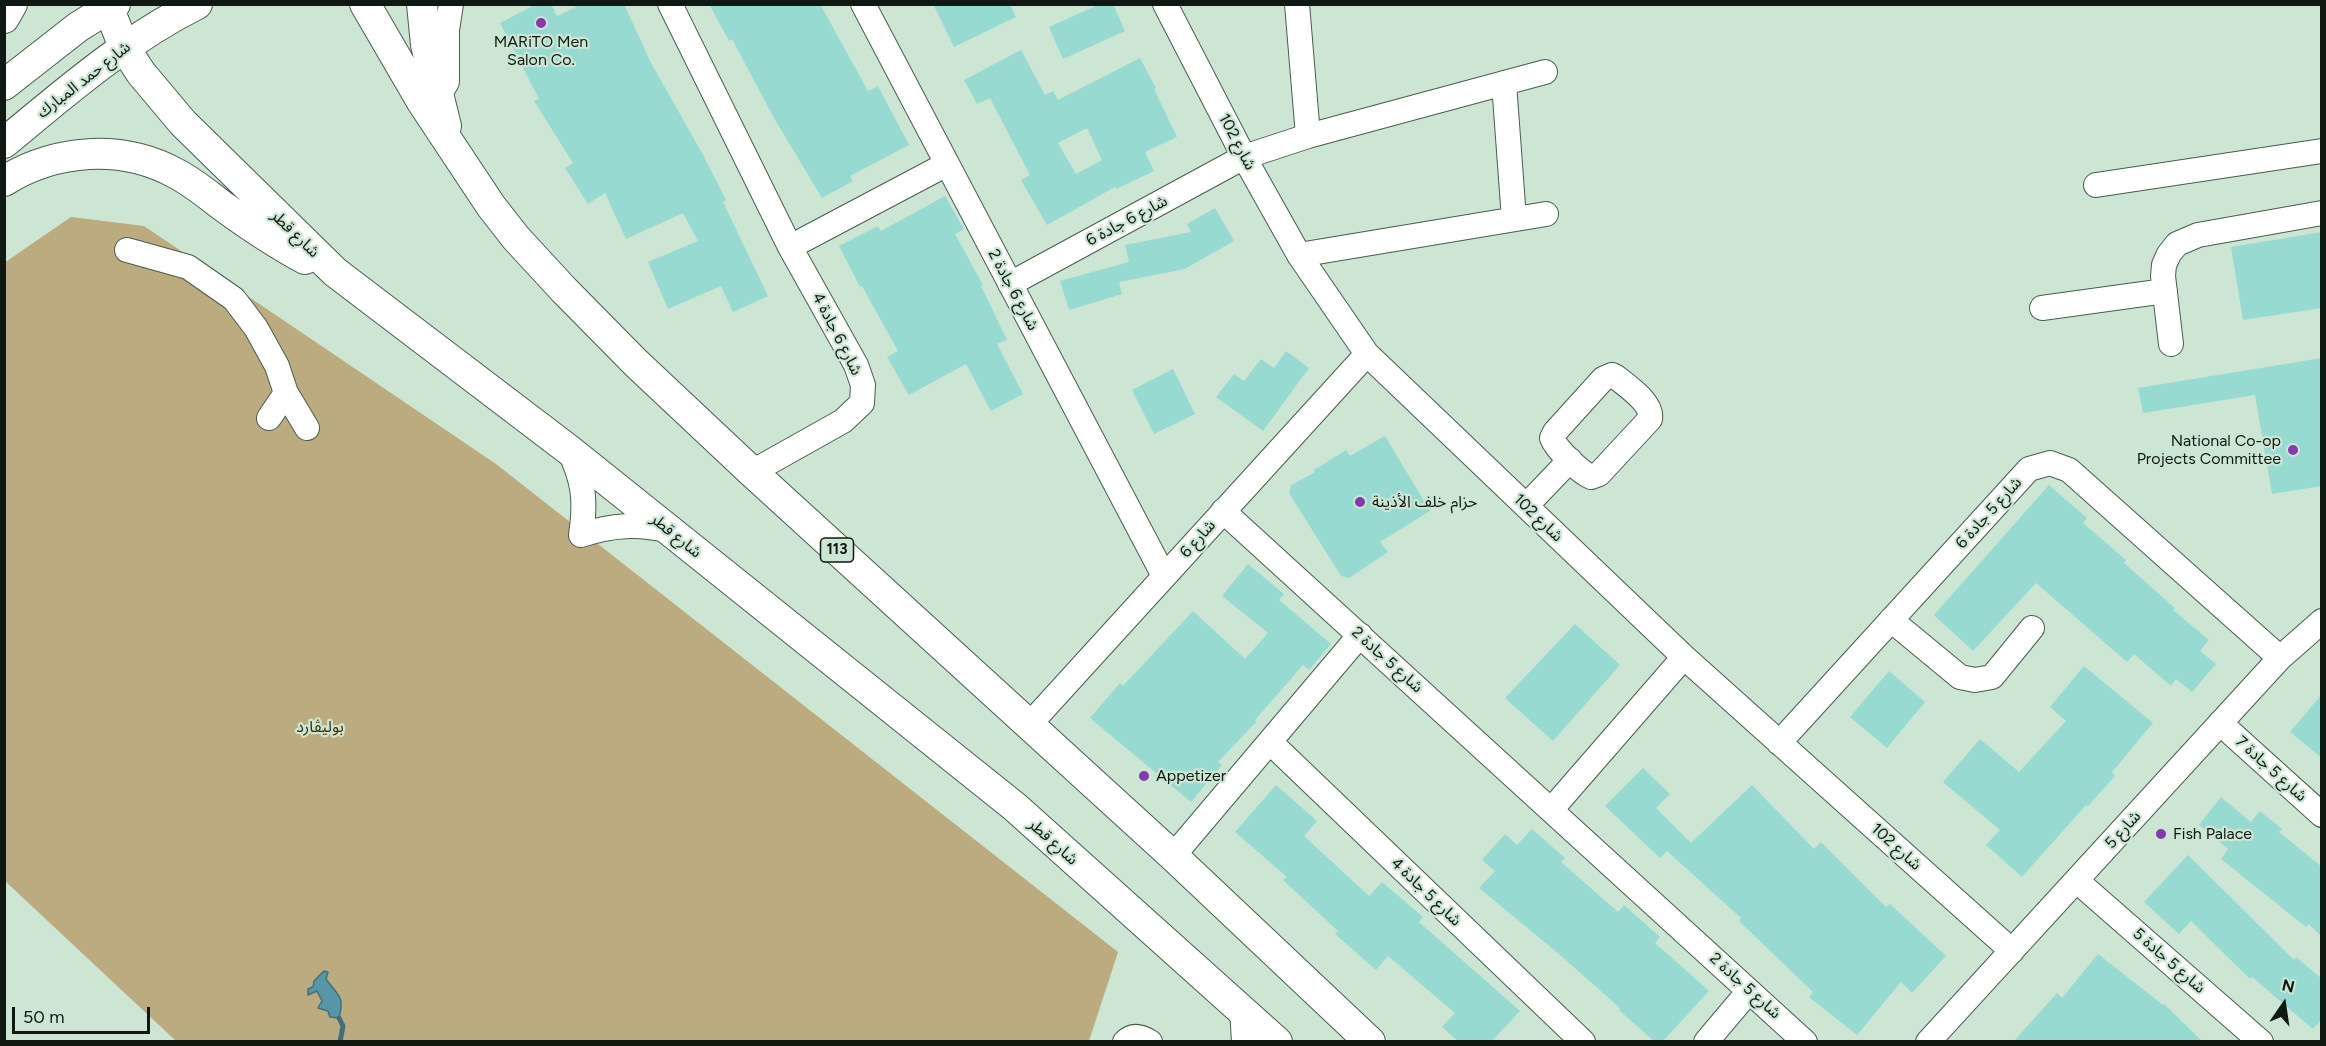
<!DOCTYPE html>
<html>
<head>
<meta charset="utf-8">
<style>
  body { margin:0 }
  #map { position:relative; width:2326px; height:1046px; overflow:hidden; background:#cce6d3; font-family:Figtree,sans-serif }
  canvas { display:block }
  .frame { position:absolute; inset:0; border:6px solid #0f1812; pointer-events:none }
  .north { position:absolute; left:2254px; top:974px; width:60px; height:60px; -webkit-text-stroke:4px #cce6d3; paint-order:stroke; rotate:13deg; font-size:16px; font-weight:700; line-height:24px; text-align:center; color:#0f1812 }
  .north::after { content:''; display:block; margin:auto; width:21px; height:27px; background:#0f1812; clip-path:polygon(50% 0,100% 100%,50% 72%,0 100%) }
  .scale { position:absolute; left:12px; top:1007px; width:138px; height:27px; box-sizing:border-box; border:3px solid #0f1812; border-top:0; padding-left:8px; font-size:18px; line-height:21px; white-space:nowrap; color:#0f1812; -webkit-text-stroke:4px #cce6d3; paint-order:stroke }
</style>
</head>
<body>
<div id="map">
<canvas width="2326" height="1046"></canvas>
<div class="frame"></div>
<div class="north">N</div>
<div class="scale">50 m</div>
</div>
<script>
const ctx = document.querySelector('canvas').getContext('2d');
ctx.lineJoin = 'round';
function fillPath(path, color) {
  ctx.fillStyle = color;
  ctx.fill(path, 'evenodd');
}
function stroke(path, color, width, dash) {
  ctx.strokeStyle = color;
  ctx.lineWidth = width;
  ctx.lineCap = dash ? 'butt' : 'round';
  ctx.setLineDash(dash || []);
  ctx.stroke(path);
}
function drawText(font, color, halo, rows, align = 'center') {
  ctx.font = font + ' Figtree,"Noto Sans Arabic",sans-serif';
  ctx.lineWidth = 4.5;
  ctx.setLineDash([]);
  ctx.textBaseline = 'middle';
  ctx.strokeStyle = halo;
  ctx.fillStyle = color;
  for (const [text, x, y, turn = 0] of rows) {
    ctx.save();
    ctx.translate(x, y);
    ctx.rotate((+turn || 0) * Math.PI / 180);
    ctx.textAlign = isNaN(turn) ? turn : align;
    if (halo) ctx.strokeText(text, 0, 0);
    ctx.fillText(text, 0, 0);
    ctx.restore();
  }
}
const green = new Path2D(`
  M71,217L144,226L496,464L1118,952L1089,1041H176L5,881L4,263Z`);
const water = new Path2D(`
  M324,971L328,972L326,979C338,996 345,996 339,1018L330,1017L328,1011L318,1008L322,1001L317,991L308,995V989L313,987L314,981Z`);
const stream = new Path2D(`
  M339,1018L343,1026L340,1042`);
const building = new Path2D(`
  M537,4H551L557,16L582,4H624L651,63L701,151L726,200L723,202L768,296L733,312L721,286L668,309L648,262L698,241L683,213L626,239L605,193L588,204L565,168L573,163L534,101L539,99L500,23Z
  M709,4H820L868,91L878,86L909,145L850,176L853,181L822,198L774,118L732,39L729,41Z
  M933,4H1010L1016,17L954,47Z
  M1100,4H1113L1125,31L1063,59L1049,27Z
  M1021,50L1045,95L1053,91L1058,100L1140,58L1156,88L1154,89L1177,137L1145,152L1154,171L1116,189L1115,187L1047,225L1021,180L1030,175L990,98L977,104L964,80ZM1087,128L1102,160L1076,174L1058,143Z
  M945,196L964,229L955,234L983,285L981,286L1007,340L997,344L1023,394L991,411L966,364L909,395L887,357L898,351L862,286L860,287L839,246L878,226L881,231Z
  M1215,208L1234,241L1185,269L1119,282L1122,294L1069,310L1060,281L1129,262L1125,245L1191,232L1187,224Z
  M2322,232V308L2243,320L2231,247Z
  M1286,351L1309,368L1263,431L1216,397L1234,374L1244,381L1261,359L1274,368Z
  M2322,358V486L2272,494L2255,395L2143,413L2138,388Z
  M1173,369L1195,414L1154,434L1132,390Z
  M1385,436L1430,511L1380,542L1388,552L1349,578L1341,576L1289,493L1291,485L1314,473V470L1346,450L1350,456Z
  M2049,485L2087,518L2083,523L2126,560L2124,563L2175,608L2173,610L2209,640L2200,651L2216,664L2192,692L2176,679L2171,686L2134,654L2127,662L2036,583L1973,651L1934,615Z
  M1248,564L1284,594L1279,600L1331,644L1309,670L1303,665L1255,720L1257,721L1218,762L1222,765L1191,802L1090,718L1120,683L1123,686L1193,611L1245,659L1268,633L1222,596Z
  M1575,624L1620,665L1553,741L1505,698Z
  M2084,666L2153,723L2112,772L2115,776L2088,806L2086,805L2022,877L1986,845L2000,830L1943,782L1980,739L2019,772L2066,721L2050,707Z
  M1889,671L1925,702L1887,748L1850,717Z
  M2322,694V758L2290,732Z
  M1643,768L1670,794L1656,808L1691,843L1752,785L1814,849L1821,842L1886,907L1890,904L1946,956L1912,993L1901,982L1857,1035L1809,997L1813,992L1739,921L1741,918L1667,851L1660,858L1605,806Z
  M1276,785L1317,821L1304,836L1369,896L1382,882L1423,917L1419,922L1520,1011L1492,1041H1458L1442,1027L1455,1013L1388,956L1376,970L1335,934L1338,931L1283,880L1287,877L1235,832Z
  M2221,797L2251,822L2260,811L2282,829L2279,832L2322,867V937L2309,924L2306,927L2221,859L2228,849L2199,825Z
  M1532,829L1565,858L1561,862L1618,912L1624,905L1660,937L1655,943L1709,991L1663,1041H1654L1619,1010L1620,1008L1559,954L1479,888L1495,871L1482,860L1505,834L1517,845Z
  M2188,855L2294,960L2296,957L2322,979V1019L2313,1029L2252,977L2250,979L2191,921L2179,934L2144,902Z
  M2098,954L2163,1005L2164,1004L2202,1041H2014L2057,993L2062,998Z`);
const minor = new Path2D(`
  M670,4L790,247L856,365L863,385L862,403L843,421L752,472
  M863,4L1164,576
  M1165,4L1244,157L1299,255L1367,354L1684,657L2012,951
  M1297,4L1308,136
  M1504,83L1514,219
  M440,94L447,82V30L451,4
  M2096,185L2322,151
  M790,247L947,164
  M127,250L188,267L234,299L256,328L277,366L286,393L307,428
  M1299,255L1546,214
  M1010,284L1244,157L1308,136L1545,72
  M2042,308L2165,291
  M2171,344L2163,276L2164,265L2169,254L2177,244L2198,235L2322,213
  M1612,375L1616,377C1627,386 1653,403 1650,419L1599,474L1591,477C1581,473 1556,449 1552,438L1555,432L1603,379Z
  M269,418L286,393
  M569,450C584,481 586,501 581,535C612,525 638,523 670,531
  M1526,506L1570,460
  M1223,511L1805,1042
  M1891,620L1960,677L1975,680L1992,677L2032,628
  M2220,723L2322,815
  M1029,725L1367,354
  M1270,742L1583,1042
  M1779,743L2029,469L2050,463L2069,470L2280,658
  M1551,810L1684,657
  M1173,856L1360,635
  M2077,881L2261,1042
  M1242,1009L1244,1042
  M1125,1042C1133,1034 1142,1037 1150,1042
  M1706,1042L1749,991
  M1928,1042L2280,658L2322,621`);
const major = new Path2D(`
  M107,4L124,47L141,73L183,123L335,272L569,450L1015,807L1277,1042
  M365,4L422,102L491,206L516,238L564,290L636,363L752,472L1173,856L1370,1042
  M422,4L426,45L446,126
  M4,18L12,4
  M4,85L78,27L115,4
  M4,143C67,91 124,41 197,4
  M4,181C56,149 121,144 175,173C193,182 208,195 224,207C250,226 277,244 305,259`);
const markers = [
  [541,23,6,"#8539ab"],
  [2293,450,6,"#8539ab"],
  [1360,502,6,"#8539ab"],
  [1144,776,6,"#8539ab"],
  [2161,834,6,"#8539ab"]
];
const shields = [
  [837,550,33]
];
const shieldNames = [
  ["113",837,550]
];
const poiNames = [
  ["MARiTO Men",541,42,"center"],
  ["Salon Co.",541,60,"center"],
  ["National Co-op",2281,441,"right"],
  ["Projects Committee",2281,459,"right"],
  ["حزام خلف الأذينة",1372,502],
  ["Appetizer",1156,776],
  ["Fish Palace",2173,834]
];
const streetNames = [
  ["شارع حمد المبارك",84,80,-38],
  ["شارع 102",1237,142,62],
  ["شارع 6 جادة 6",1127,221,-28],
  ["شارع قطر",295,234,44],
  ["شارع 6 جادة 2",1013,290,62],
  ["شارع 6 جادة 4",837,334,63],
  ["شارع 5 جادة 6",1989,513,-48],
  ["شارع 102",1538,518,44],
  ["شارع قطر",676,536,39],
  ["شارع 6",1198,539,-48],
  ["شارع 5 جادة 2",1387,660,42],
  ["شارع 5 جادة 7",2271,769,42],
  ["شارع 5",2123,830,-48],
  ["شارع قطر",1053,842,42],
  ["شارع 102",1896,847,42],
  ["شارع 5 جادة 4",1426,892,44],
  ["شارع 5 جادة 5",2169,961,41],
  ["شارع 5 جادة 2",1745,986,42]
];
const parkNames = [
  ["بوليڤارد",320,727]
];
fillPath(green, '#bbab7e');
fillPath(water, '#5796a8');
stroke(water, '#41707b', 1.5);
stroke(stream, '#41707b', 5);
fillPath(building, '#96dad1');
stroke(minor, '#475d4d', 26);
stroke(major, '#475d4d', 32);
stroke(minor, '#fff', 24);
stroke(major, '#fff', 30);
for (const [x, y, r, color] of markers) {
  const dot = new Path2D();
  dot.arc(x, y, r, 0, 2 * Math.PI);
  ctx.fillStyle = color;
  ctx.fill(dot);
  stroke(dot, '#cce6d3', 2);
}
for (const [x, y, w] of shields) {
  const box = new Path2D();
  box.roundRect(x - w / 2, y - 12, w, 24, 4.5);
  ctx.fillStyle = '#cce6d3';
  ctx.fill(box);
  stroke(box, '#0f1812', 1.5);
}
drawText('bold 15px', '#0f1812', null, shieldNames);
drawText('16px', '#0f1812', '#cce6d3', poiNames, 'left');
drawText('16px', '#0f1812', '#cce6d3', streetNames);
drawText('16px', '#3d3006', '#cce6d3', parkNames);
</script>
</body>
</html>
